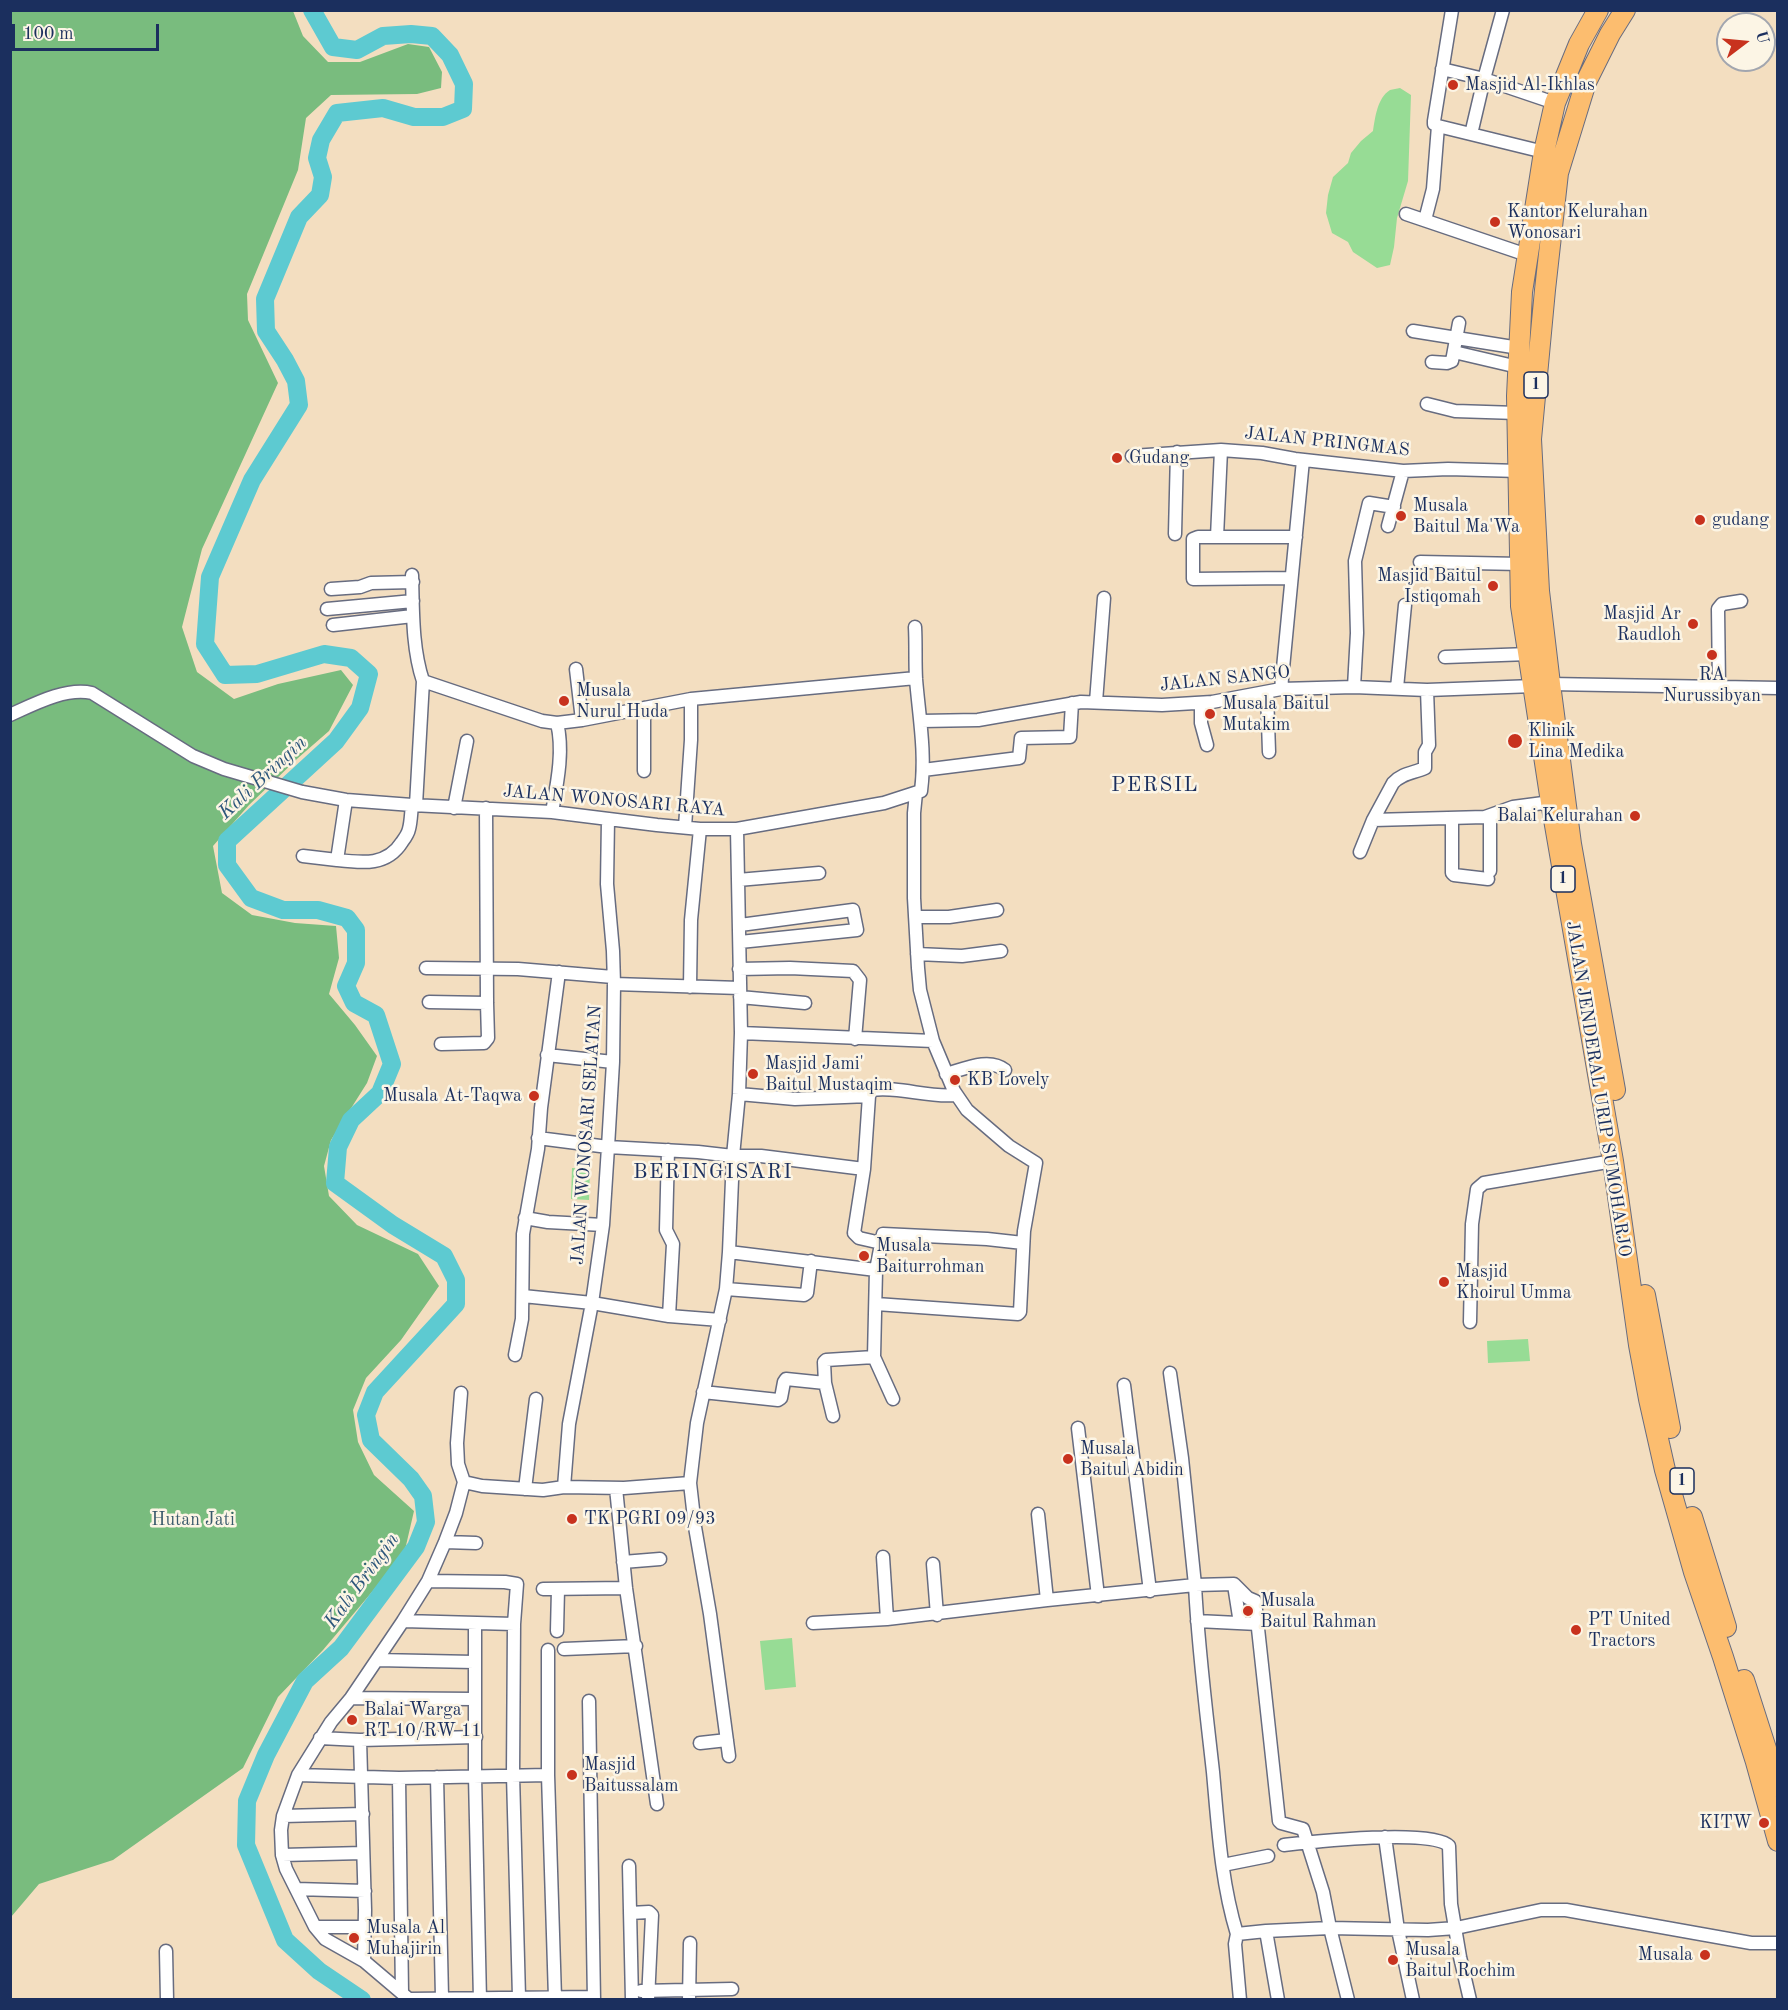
<!DOCTYPE html>
<html>
<head>
<meta charset="utf-8">
<style>
  body { margin:0 }
  #map { position:relative; width:1788px; height:2010px; overflow:hidden; background:#f3dec0; font-family:"Old Standard TT",serif }
  canvas { display:block }
  .frame { position:absolute; inset:0; border:12px solid #1b2f5e; pointer-events:none }
  .north { position:absolute; left:1716px; top:12px; width:60px; height:60px; box-sizing:border-box; background:#fcf5e5; border:2px solid #a2a6af; border-radius:50%; rotate:74deg; font-size:16px; font-weight:700; line-height:24px; text-align:center; color:#1b2f5e }
  .north::after { content:''; display:block; margin:auto; width:21px; height:27px; background:#c8321e; clip-path:polygon(50% 0,100% 100%,50% 72%,0 100%) }
  .scale { position:absolute; left:12px; top:24px; width:147px; height:27px; box-sizing:border-box; border:3px solid #1b2f5e; border-top:0; padding-left:8px; font-size:18px; line-height:21px; white-space:nowrap; color:#1b2f5e; -webkit-text-stroke:4px #fcf5e5; paint-order:stroke }
</style>
</head>
<body>
<div id="map">
<canvas width="1788" height="2010"></canvas>
<div class="frame"></div>
<div class="north">U</div>
<div class="scale">100 m</div>
</div>
<script>
const ctx = document.querySelector('canvas').getContext('2d');
ctx.lineJoin = 'round';
function fillPath(path, color) {
  ctx.fillStyle = color;
  ctx.fill(path, 'evenodd');
}
function stroke(path, color, width, dash) {
  ctx.strokeStyle = color;
  ctx.lineWidth = width;
  ctx.lineCap = dash ? 'butt' : 'round';
  ctx.setLineDash(dash || []);
  ctx.stroke(path);
}
function drawText(font, color, halo, rows, align = 'center') {
  ctx.font = font + ' "Old Standard TT",serif';
  ctx.lineWidth = 5;
  ctx.setLineDash([]);
  ctx.textBaseline = 'middle';
  ctx.strokeStyle = halo;
  ctx.fillStyle = color;
  for (const [text, x, y, turn = 0] of rows) {
    ctx.save();
    ctx.translate(x, y);
    ctx.rotate((+turn || 0) * Math.PI / 180);
    ctx.textAlign = isNaN(turn) ? turn : align;
    if (halo) ctx.strokeText(text, 0, 0);
    ctx.fillText(text, 0, 0);
    ctx.restore();
  }
}
const green = new Path2D(`
  M1400,88L1411,95L1408,181L1397,218L1394,247L1390,265L1377,268L1353,252L1348,242L1332,233L1326,213L1328,195L1333,177L1348,163L1351,153L1361,141L1373,131C1375,119 1377,98 1390,90C1393,89 1397,89 1400,88Z
  M572,1168L590,1169L589,1200L571,1199Z
  M1528,1339L1530,1361L1488,1363L1487,1341Z
  M792,1638L796,1687L765,1690L760,1641Z`);
const forest = new Path2D(`
  M11,11H293L303,36L328,62H360L408,44L429,47L442,72L441,88L417,94L331,95L306,118L298,170L247,294L248,320L278,383L202,549L182,627L197,672L234,699L278,684L341,670L353,685L329,731L298,758L249,805L213,846L222,893L252,915L295,923L336,926L339,958L329,994L355,1025L377,1056L367,1083L331,1140L324,1166L329,1196L357,1225L418,1254L439,1286L401,1340L366,1378L353,1410L358,1442L374,1475L414,1511L404,1554L323,1650L278,1697L243,1768L113,1860L39,1884L11,1917Z`);
const river = new Path2D(`
  M312,10L333,47L357,50L383,36L411,34L432,36L450,55L464,84L463,109L443,117H414L383,108L337,113L321,140L317,158L323,177L320,195L299,217L265,299L266,331L285,360L296,381L299,405L252,480L210,577L205,644L225,675L257,674L324,654L351,658L369,674L360,708L336,741L227,841V865L251,898L283,910H318L347,918L356,930V963L346,986L354,1003L376,1015L392,1064L380,1093L351,1120L338,1147L335,1183L393,1225L444,1256L456,1280V1304L375,1392L366,1415L371,1440L411,1479L423,1496L426,1522L416,1547L341,1648L305,1681L266,1755L247,1801L246,1845L285,1940L319,1971L362,2000`);
const minor = new Path2D(`
  M1442,69L1484,79L1555,103
  M1438,126L1544,152
  M1472,130L1484,79L1503,10
  M1406,214L1527,255
  M1425,220L1433,189L1438,126L1434,124V121L1452,10
  M1413,331L1519,348
  M1454,352L1518,367
  M1432,362L1447,363L1452,361L1459,323
  M1427,404L1455,411L1517,413
  M1132,456L1221,450L1262,453L1295,459L1403,471L1448,469L1519,471
  M1388,526L1403,471
  M1175,534L1177,452
  M1217,537L1221,450
  M1420,562L1521,564
  M412,575C413,610 412,648 423,681L542,721L557,723L582,720L691,699L916,678
  M1291,578L1193,579V539L1198,537H1296
  M331,589L360,587L371,583L413,582
  M327,609L413,601
  M333,625L413,616
  M1445,657L1529,654
  M576,669L582,720
  M1550,684L1778,688
  M1719,686L1718,609L1722,604L1741,601
  M1354,687L1357,633L1355,561L1369,503L1394,507
  M1397,688L1405,605
  M1281,689L1303,460
  M1267,692L1269,752
  M1096,702L1104,598
  M1201,703V723L1207,745
  M644,708V771
  M10,715C34,704 66,687 92,693L193,756L224,769L302,792L346,800L412,805L552,812L657,825L700,829H737L884,803L921,791C926,753 919,716 916,679C915,661 916,644 915,627
  M921,721L978,720L1081,702L1162,705L1212,702L1281,689L1354,687L1427,690L1534,686
  M923,770L1019,758L1021,738L1070,737L1072,703
  M346,800L337,860C363,863 387,866 402,842C405,838 408,834 409,829C411,822 411,813 412,805
  M416,805L423,681
  M454,808L467,741
  M552,812C557,784 564,751 557,723
  M1490,816V871
  M1452,818V873L1454,875L1488,879
  M1373,820L1485,817L1513,807L1551,802
  M685,827L691,740V699
  M1360,852L1373,820L1393,783C1402,773 1414,773 1425,768V752L1429,745L1427,690
  M303,856L337,860
  M738,880L819,873
  M915,917H949L997,910
  M740,942L857,930L853,910L740,925
  M917,954L962,956L1001,951
  M426,968L518,969L613,977
  M739,969L790,968L853,971L860,980L855,1039
  M614,984L740,988
  M690,987L691,920L700,829
  M740,997L805,1003
  M429,1002L487,1003
  M741,1033L933,1041
  M441,1044L484,1043L488,1038L487,1003L486,808
  M547,1055L613,1062
  M946,1074C964,1069 989,1057 1005,1070
  M739,1094L795,1099L869,1096
  M538,1138L608,1147L698,1152L733,1156H761L864,1169L869,1096L872,1090C900,1086 928,1098 956,1095
  M668,1150L666,1230L673,1244L669,1316
  M864,1169L854,1233L859,1238L881,1243
  M525,1218L548,1222L603,1225
  M729,1252L876,1270
  M726,1289L804,1295L807,1293L811,1261
  M523,1296L592,1303L669,1316L720,1320
  M876,1304L1018,1314L1020,1312L1024,1231L1036,1163L1009,1146L967,1110L954,1091L933,1041L920,990L918,968L914,898V813L916,793
  M1470,1322L1472,1224L1477,1189L1484,1183L1613,1161
  M515,1355L522,1319L523,1234L538,1149L541,1108L559,972
  M1170,1373L1182,1458L1195,1585L1234,1584L1248,1598L1255,1601L1279,1821L1281,1823L1303,1829L1323,1892L1330,1928L1348,2000
  M1124,1385L1150,1591
  M703,1392L778,1400L781,1398L784,1382L786,1379L825,1383
  M893,1399L874,1357L876,1270L883,1234L987,1239L1023,1243
  M833,1416L825,1383L824,1362L826,1360L874,1357
  M1078,1428L1098,1596
  M464,1482L482,1486L543,1490L564,1487L624,1488L690,1483
  M564,1487L569,1424L592,1303L603,1225L608,1147L613,1062L614,984L613,951L607,884L608,819
  M616,1488L626,1588L657,1804
  M525,1489L536,1399
  M1038,1514L1047,1600
  M445,1542L476,1543
  M883,1557L887,1619
  M623,1562L660,1559
  M933,1564L937,1615
  M428,1581L505,1582L517,1584L514,1624L513,1775L519,1997
  M1234,1585L1240,1623
  M543,1589L626,1588
  M403,1621L514,1624
  M1197,1621L1258,1624
  M475,1623V1776L480,2000
  M813,1623L887,1619L1047,1600L1195,1585C1198,1647 1206,1709 1213,1772C1218,1826 1221,1882 1237,1934L1266,1931L1278,2000
  M557,1631L558,1589
  M564,1649L636,1646
  M548,1650V1775L555,1998
  M377,1660L474,1662
  M351,1698L474,1699
  M589,1701L594,2000
  M320,1738L360,1740L476,1737
  M360,1740L365,1910L364,1961
  M700,1743L727,1740
  M729,1756L710,1614L695,1527L690,1483L697,1423L726,1289L729,1252L733,1156L739,1094L741,1033L737,829
  M298,1775L399,1778L548,1775
  M437,1777L442,1997
  M399,1778L402,1993
  M283,1816L363,1814
  M1385,1837L1398,1930L1413,2000
  M1284,1845C1311,1842 1433,1828 1449,1846L1451,1904L1460,1957L1470,2000
  M282,1855L363,1853
  M1223,1865L1268,1856
  M629,1866L632,2000
  M296,1889L365,1891
  M630,1913L649,1912L652,1915L648,2000
  M315,1927H365
  M1266,1931L1330,1928L1428,1930L1456,1928L1541,1910H1566L1751,1943H1778
  M1237,1934L1235,1944L1240,2000
  M166,1951L167,2000
  M641,1991L732,1989
  M409,1999L594,1997
  M410,2000L364,1961L325,1939L315,1927L286,1869L282,1855L281,1830L283,1816L298,1775L331,1722L351,1698L403,1621L428,1581L445,1542L456,1513L464,1482L458,1464L457,1443L461,1393
  M689,2000L690,1943`);
const trunk = new Path2D(`
  M1598,10L1579,44L1555,103L1544,152L1522,292L1517,396L1521,606L1551,802L1613,1161L1639,1345L1649,1399L1665,1470L1694,1572L1723,1657L1756,1762L1778,1841
  M1615,1090L1571,844L1550,684L1539,591L1531,439L1545,290L1558,173L1586,82L1610,34L1625,10
  M1645,1295L1670,1428
  M1692,1517L1726,1627
  M1744,1680L1778,1786`);
const markers = [
  [1453,85,6,"#c8321e"],
  [1495,222,6,"#c8321e"],
  [1117,458,6,"#c8321e"],
  [1401,516,6,"#c8321e"],
  [1700,520,6,"#c8321e"],
  [1493,586,6,"#c8321e"],
  [1693,624,6,"#c8321e"],
  [1712,655,6,"#c8321e"],
  [564,701,6,"#c8321e"],
  [1210,714,6,"#c8321e"],
  [1515,741,8,"#c8321e"],
  [1635,816,6,"#c8321e"],
  [753,1074,6,"#c8321e"],
  [955,1080,6,"#c8321e"],
  [534,1096,6,"#c8321e"],
  [864,1256,6,"#c8321e"],
  [1444,1282,6,"#c8321e"],
  [1068,1459,6,"#c8321e"],
  [572,1519,6,"#c8321e"],
  [1248,1611,6,"#c8321e"],
  [1576,1630,6,"#c8321e"],
  [352,1720,6,"#c8321e"],
  [572,1775,6,"#c8321e"],
  [1764,1823,6,"#c8321e"],
  [354,1938,6,"#c8321e"],
  [1705,1955,6,"#c8321e"],
  [1393,1960,6,"#c8321e"]
];
const shields = [
  [1536,385,24],
  [1563,879,24],
  [1682,1481,24]
];
const shieldNames = [
  ["1",1536,385],
  ["1",1563,879],
  ["1",1682,1481]
];
const poiNames = [
  ["Masjid Al-Ikhlas",1465,85],
  ["Kantor Kelurahan",1507,212],
  ["Wonosari",1507,233],
  ["Gudang",1129,458],
  ["Musala",1413,506],
  ["Baitul Ma'Wa",1413,527],
  ["gudang",1712,520],
  ["Masjid Baitul",1481,576,"right"],
  ["Istiqomah",1481,597,"right"],
  ["Masjid Ar",1681,614,"right"],
  ["Raudloh",1681,635,"right"],
  ["RA",1712,675,"center"],
  ["Nurussibyan",1712,696,"center"],
  ["Musala",576,691],
  ["Nurul Huda",576,712],
  ["Musala Baitul",1222,704],
  ["Mutakim",1222,725],
  ["Klinik",1528,731],
  ["Lina Medika",1528,752],
  ["Balai Kelurahan",1623,816,"right"],
  ["Masjid Jami'",765,1064],
  ["Baitul Mustaqim",765,1085],
  ["KB Lovely",967,1080],
  ["Musala At-Taqwa",522,1096,"right"],
  ["Musala",876,1246],
  ["Baiturrohman",876,1267],
  ["Masjid",1456,1272],
  ["Khoirul Umma",1456,1293],
  ["Musala",1080,1449],
  ["Baitul Abidin",1080,1470],
  ["TK PGRI 09/93",584,1519],
  ["Musala",1260,1601],
  ["Baitul Rahman",1260,1622],
  ["PT United",1588,1620],
  ["Tractors",1588,1641],
  ["Balai Warga",364,1710],
  ["RT 10/RW 11",364,1731],
  ["Masjid",584,1765],
  ["Baitussalam",584,1786],
  ["KITW",1752,1823,"right"],
  ["Musala Al",366,1928],
  ["Muhajirin",366,1949],
  ["Musala",1405,1950],
  ["Baitul Rochim",1405,1971],
  ["Musala",1693,1955,"right"]
];
const streetNames = [
  ["JALAN PRINGMAS",1327,442,6],
  ["JALAN SANGO",1225,679,-6],
  ["JALAN WONOSARI RAYA",614,801,5],
  ["JALAN JENDERAL URIP SUMOHARJO",1598,1089,81],
  ["JALAN WONOSARI SELATAN",587,1135,-86]
];
const parkNames = [
  ["Hutan Jati",193,1520]
];
const waterNames = [
  ["Kali Bringin",263,778,-43],
  ["Kali Bringin",362,1581,-54]
];
const quarterNames = [
  ["PERSIL",1155,785],
  ["BERINGISARI",713,1172]
];
fillPath(green, '#97dc95');
fillPath(forest, '#79bc7e');
stroke(river, '#5dcad1', 18);
stroke(minor, '#676c80', 15);
stroke(trunk, '#676c80', 22);
stroke(minor, '#fff', 12);
stroke(trunk, '#fcbd6f', 20);
for (const [x, y, r, color] of markers) {
  const dot = new Path2D();
  dot.arc(x, y, r, 0, 2 * Math.PI);
  ctx.fillStyle = color;
  ctx.fill(dot);
  stroke(dot, '#fcf5e5', 2);
}
for (const [x, y, w] of shields) {
  const box = new Path2D();
  box.roundRect(x - w / 2, y - 13, w, 26, 4.5);
  ctx.fillStyle = '#fcf5e5';
  ctx.fill(box);
  stroke(box, '#1b2f5e', 1.5);
}
drawText('bold 16px', '#1b2f5e', null, shieldNames);
drawText('18px', '#1b2f5e', '#fcf5e5', poiNames, 'left');
drawText('18px', '#1b2f5e', '#fcf5e5', streetNames);
drawText('18px', '#3a5a6c', '#fcf5e5', parkNames);
drawText('italic 20px', '#2c567b', '#fcf5e5', waterNames);
ctx.letterSpacing = '1.5px';
drawText('21px', '#1b2f5e', '#fcf5e5', quarterNames);
ctx.letterSpacing = '0px';
</script>
</body>
</html>
